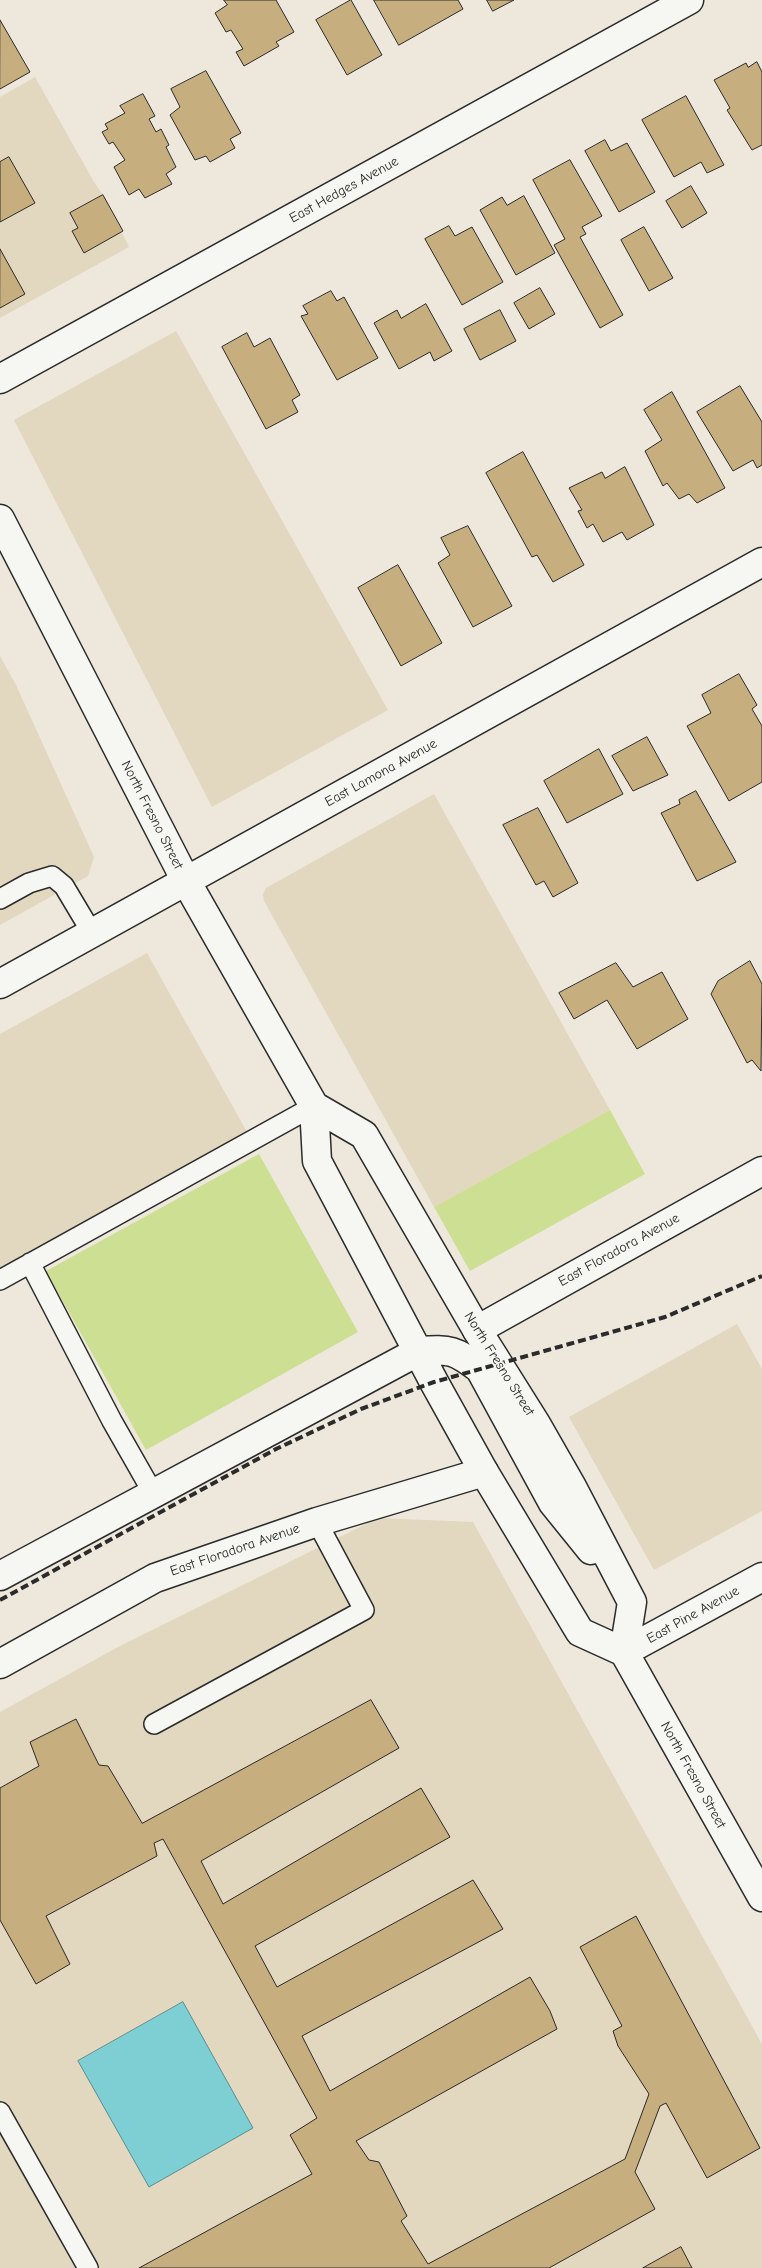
<!DOCTYPE html>
<html>
<head>
<meta charset="utf-8">
<style>
  body { margin:0 }
  canvas { display:block; background:#ede8db }
</style>
</head>
<body>
<canvas width="762" height="2268"></canvas>
<script>
const ctx = document.querySelector('canvas').getContext('2d');
ctx.lineJoin = 'round';
function fillPath(path, color) {
  ctx.fillStyle = color;
  ctx.fill(path, 'evenodd');
}
function stroke(path, color, width, dash) {
  ctx.strokeStyle = color;
  ctx.lineWidth = width;
  ctx.lineCap = dash ? 'butt' : 'round';
  ctx.setLineDash(dash || []);
  ctx.stroke(path);
}
function drawText(font, color, halo, rows, align = 'center') {
  ctx.font = font + ' "Comic Neue",sans-serif';
  ctx.lineWidth = 4;
  ctx.setLineDash([]);
  ctx.textBaseline = 'middle';
  ctx.strokeStyle = halo;
  ctx.fillStyle = color;
  for (const [text, x, y, turn = 0] of rows) {
    ctx.save();
    ctx.translate(x, y);
    ctx.rotate((+turn || 0) * Math.PI / 180);
    ctx.textAlign = isNaN(turn) ? turn : align;
    if (halo) ctx.strokeText(text, 0, 0);
    ctx.fillText(text, 0, 0);
    ctx.restore();
  }
}
const built = new Path2D(`
  M35,77L94,182L103,195L129,247L0,318V97Z
  M176,331L388,710L212,807L14,420Z
  M0,656L16,685L94,857L88,876L0,925Z
  M434,794L610,1110L434,1207L264,901L263,894L266,888Z
  M147,953L247,1132L0,1268V1034Z
  M737,1324L762,1369V1511L654,1570L569,1417Z
  M378,1518L473,1522L762,2044V2268H0V1712L118,1647Z`);
const green = new Path2D(`
  M610,1110L645,1174L470,1271L434,1207Z
  M259,1154L358,1332L146,1450L46,1271Z`);
const water = new Path2D(`
  M183,2002L253,2128L149,2187L78,2061Z`);
const building = new Path2D(`
  M224,0H276L294,32L276,42L279,46L244,66L236,52L243,49L231,30L226,32L215,13L227,5Z
  M351,0L382,55L347,75L316,20Z
  M374,0H458L463,9L399,45Z
  M487,0H514L493,11Z
  M0,20L30,72L0,89Z
  M757,62L762,72V145L752,150L727,110L730,108L714,80L746,63L748,67Z
  M206,71L241,133L230,139L235,148L210,162L206,156L195,160L170,115L180,107L171,89Z
  M143,94L155,116L149,119L156,132L161,129L169,145L166,147L176,167L166,174L172,184L145,198L139,189L129,195L114,167L125,160L113,142L109,144L102,132L108,129L105,124L125,113L120,106Z
  M686,96L724,165L707,173L701,162L674,177L642,120Z
  M605,140L611,151L627,143L655,192L619,212L585,151Z
  M9,157L35,203L0,222V162Z
  M570,160L602,216L582,227L586,234L580,237L623,315L600,328L554,245L565,239L533,180Z
  M691,186L707,213L682,228L666,201Z
  M103,195L123,231L84,253L72,231L78,228L70,213Z
  M524,196L555,253L516,275L480,210L502,197L507,205Z
  M449,226L455,236L472,227L503,282L462,305L425,239Z
  M644,227L673,278L649,291L621,240Z
  M0,249L25,294L0,308Z
  M540,288L555,314L529,329L514,303Z
  M331,291L337,301L344,297L378,358L337,380L301,316L308,314L303,306Z
  M426,304L452,351L434,361L430,352L399,369L374,323L397,310L401,318Z
  M500,310L516,341L480,360L464,329Z
  M247,333L254,347L270,338L300,395L292,400L298,412L266,429L222,347Z
  M740,386L762,422V465L757,468L753,460L733,471L697,412Z
  M672,392L725,488L697,503L689,494L679,499L667,483L663,486L645,451L662,440L644,410Z
  M523,452L584,565L553,582L537,555L532,557L486,473Z
  M625,467L654,525L627,540L622,532L603,542L593,524L587,528L578,511L582,510L569,488L602,472L605,478Z
  M468,526L512,606L473,627L438,563L450,555L441,538Z
  M398,565L442,643L401,666L358,588Z
  M739,674L757,705L752,709L762,726V782L729,801L687,726L711,713L702,695Z
  M647,737L668,775L633,791L612,756Z
  M599,749L623,794L567,823L544,781Z
  M696,791L736,862L697,881L661,813L680,804L679,800Z
  M538,808L578,883L553,897L544,881L536,885L503,825Z
  M750,961L762,984L761,1071L752,1060L747,1063L711,994L718,981Z
  M616,963L633,987L662,972L688,1019L637,1049L607,1000L574,1019L559,993Z
  M371,1700L399,1748L201,1861L223,1904L421,1788L450,1837L255,1946L277,1987L473,1880L503,1929L302,2036L330,2091L530,1977L550,2011L557,2029L356,2141L369,2160L379,2162L407,2216L401,2221L428,2264L625,2159L649,2094L618,2046L613,2031L622,2026L580,1947L636,1916L760,2148L707,2178L666,2103L660,2106L635,2172L655,2209L549,2268H139L312,2174L290,2135L317,2118L163,1839L154,1843L157,1856L46,1916L70,1964L36,1984L0,1920V1788L39,1766L30,1742L76,1719L99,1765L108,1766L142,1823Z
  M681,2247L692,2268H643Z`);
const lane = new Path2D(`
  M0,899L29,883L52,876L64,886L92,933
  M30,1263L112,1421L153,1493
  M0,1280L314,1106
  M154,1724L364,1610L317,1522
  M0,2112L88,2268`);
const street = new Path2D(`
  M0,379L689,0
  M0,984L762,562
  M477,1330L762,1171
  M0,1576L419,1351
  M624,1652L762,1577
  M0,1664L155,1578L317,1522L484,1472`);
const secondary = new Path2D(`
  M0,519L186,881L314,1106L317,1161L434,1382L484,1472L580,1632L624,1652L762,1897
  M314,1106L364,1135L477,1330L536,1424L572,1487L632,1602L624,1652
  M419,1351C451,1349 455,1350 480,1369L553,1503L591,1550`);
const rail = new Path2D(`
  M0,1600L276,1449L361,1409L434,1382L665,1317L762,1276`);
const streetNames = [
  ["East Hedges Avenue",344,190,-29],
  ["East Lamona Avenue",381,773,-29],
  ["North Fresno Street",152,815,63],
  ["East Floradora Avenue",619,1250,-29],
  ["North Fresno Street",499,1364,58],
  ["East Floradora Avenue",235,1550,-19],
  ["East Pine Avenue",693,1615,-29],
  ["North Fresno Street",693,1775,61]
];
fillPath(built, '#e2d7bf');
fillPath(green, '#cddf93');
fillPath(water, '#7dcfd4');
stroke(water, '#5c8d90', 1);
fillPath(building, '#c7ae7e');
stroke(building, '#2b2b2b', 1);
stroke(lane, '#2b2b2b', 22);
stroke(street, '#2b2b2b', 31);
stroke(secondary, '#2b2b2b', 31);
stroke(lane, '#f6f6f2', 19);
stroke(street, '#f6f6f2', 28);
stroke(secondary, '#f6f6f2', 28);
stroke(rail, '#2b2b2b', 4, [8, 4]);
drawText('14px', '#2b2b2b', '#f6f6f2', streetNames);
</script>
</body>
</html>
